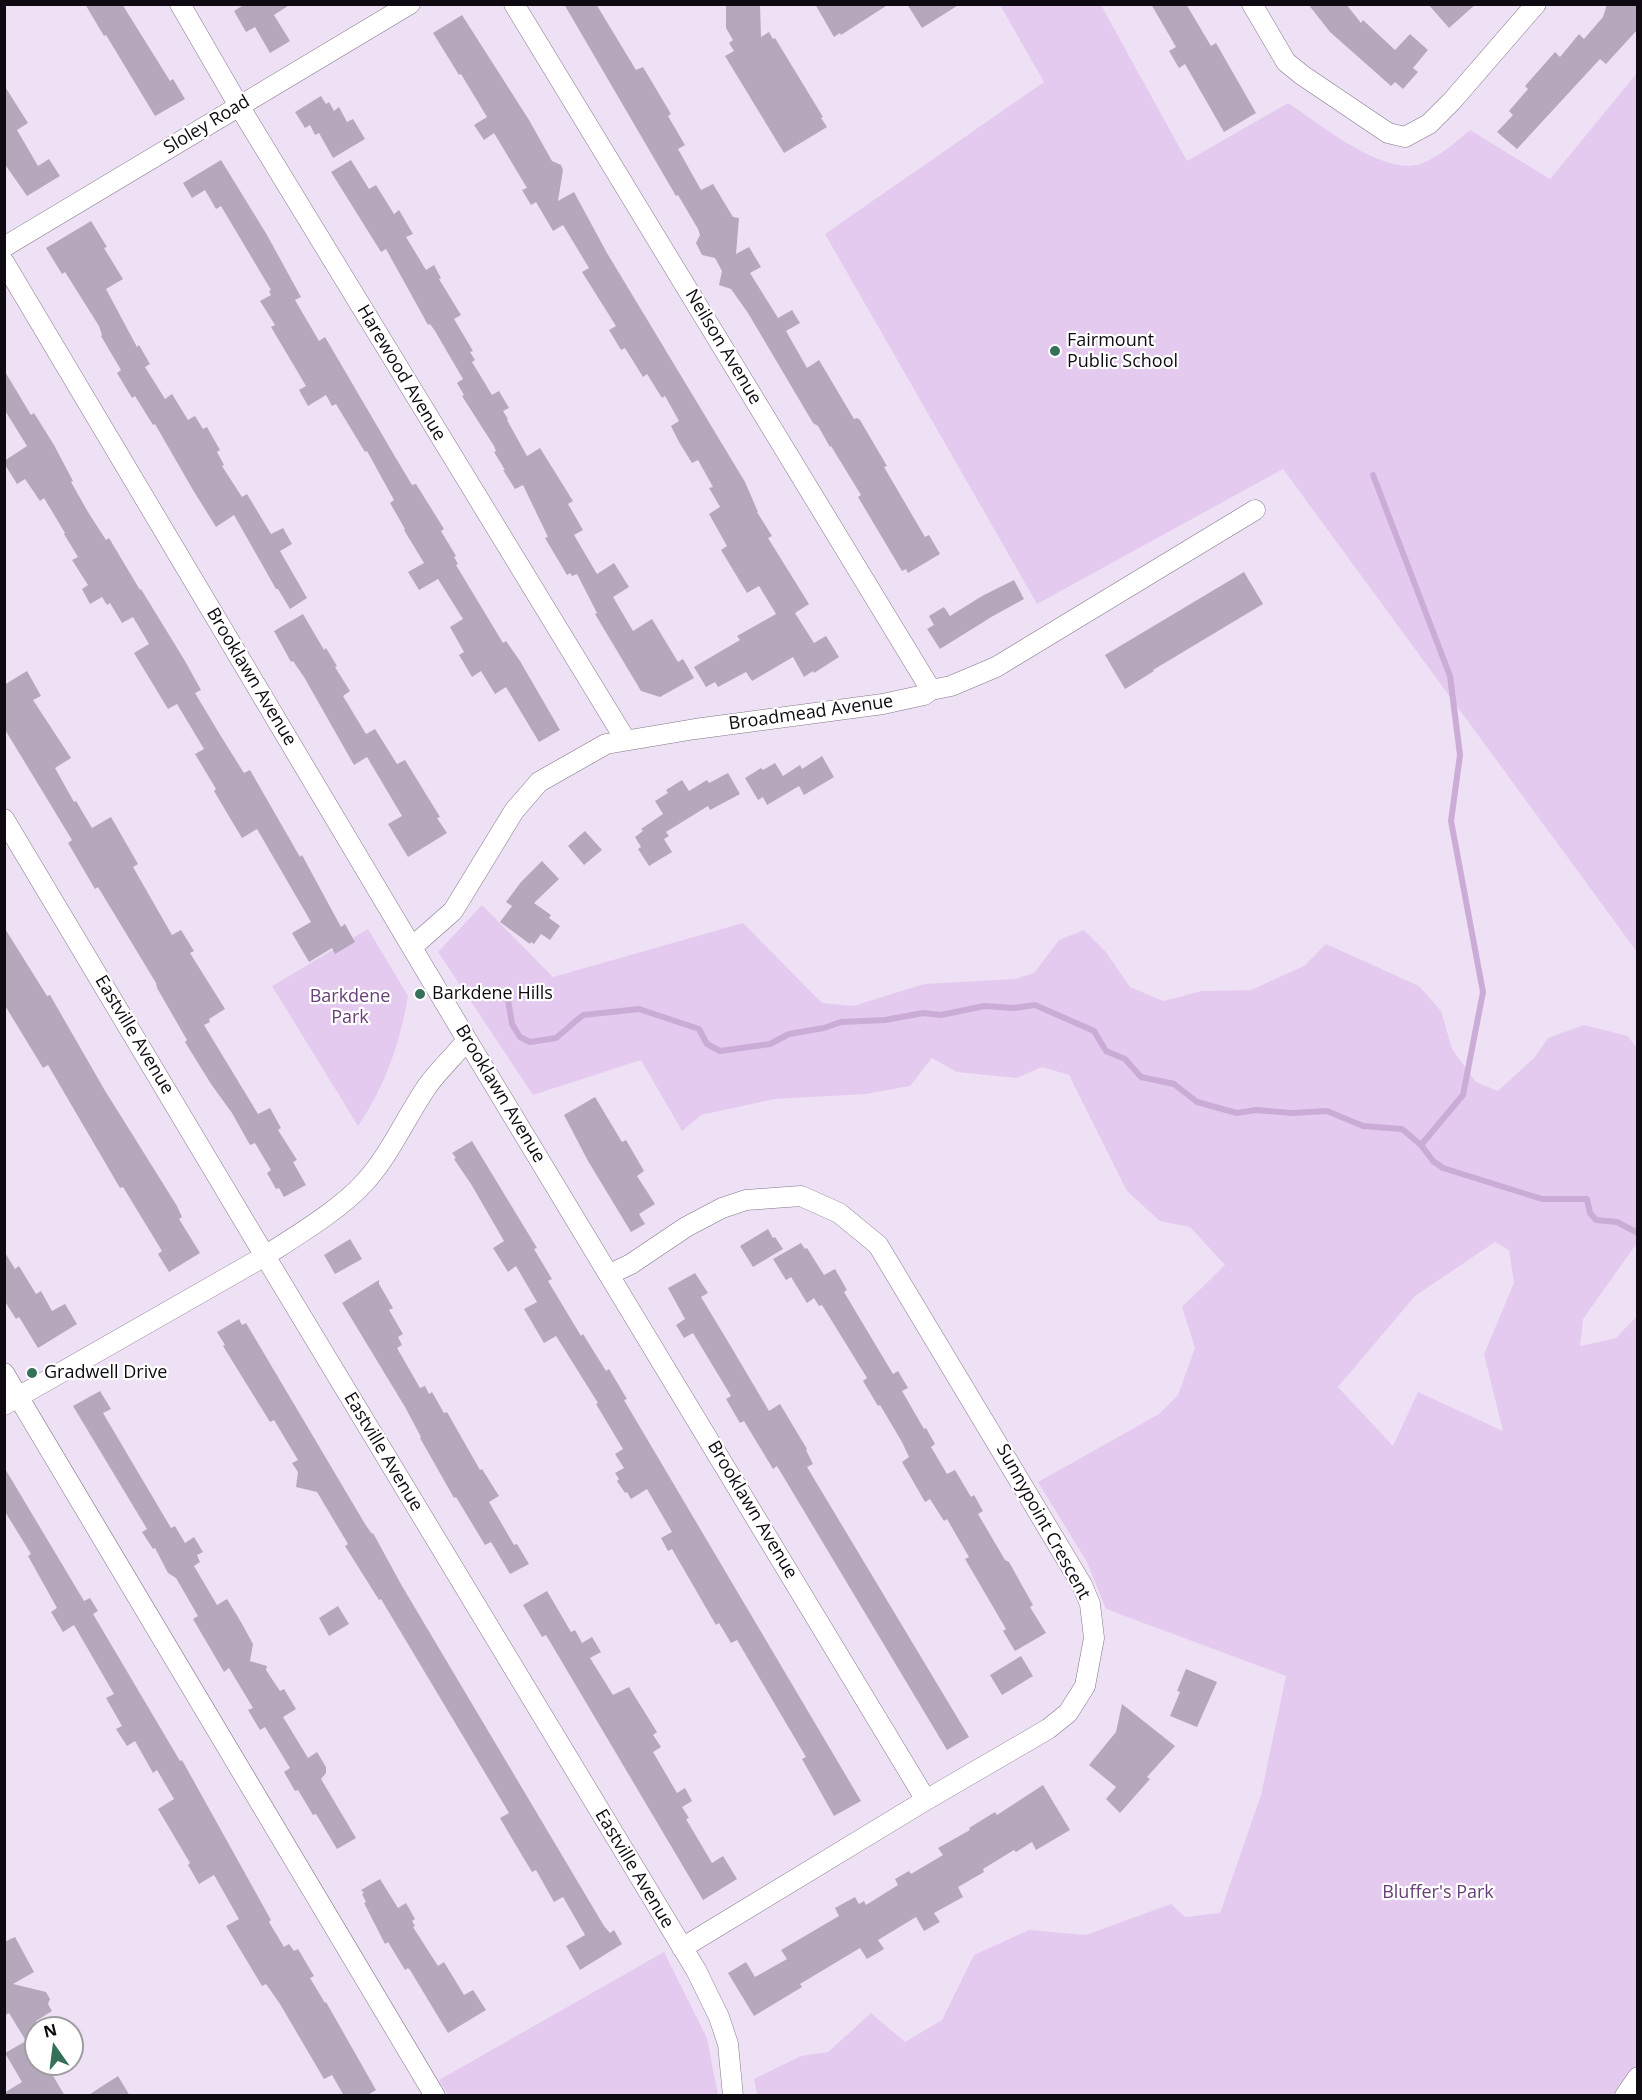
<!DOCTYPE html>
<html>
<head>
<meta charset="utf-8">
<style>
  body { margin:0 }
  #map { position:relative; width:1642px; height:2100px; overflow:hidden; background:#efe1f5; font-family:"Open Sans",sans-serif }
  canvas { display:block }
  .frame { position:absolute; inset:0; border:6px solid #0f0a11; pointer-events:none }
  .north { position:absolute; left:24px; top:2016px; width:60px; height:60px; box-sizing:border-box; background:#fff; border:2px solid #9f9da0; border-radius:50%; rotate:346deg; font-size:16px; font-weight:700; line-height:24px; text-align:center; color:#0f0a11 }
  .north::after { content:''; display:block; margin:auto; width:21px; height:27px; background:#357059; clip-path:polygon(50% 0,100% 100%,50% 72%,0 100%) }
</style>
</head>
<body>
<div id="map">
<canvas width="1642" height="2100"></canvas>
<div class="frame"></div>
<div class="north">N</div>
</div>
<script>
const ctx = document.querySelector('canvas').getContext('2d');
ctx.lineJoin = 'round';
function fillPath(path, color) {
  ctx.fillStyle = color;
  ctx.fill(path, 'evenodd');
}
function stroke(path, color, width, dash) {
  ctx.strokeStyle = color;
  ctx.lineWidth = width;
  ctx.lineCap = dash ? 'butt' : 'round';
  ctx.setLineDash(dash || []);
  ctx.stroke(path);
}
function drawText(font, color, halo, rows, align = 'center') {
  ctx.font = font + ' "Open Sans",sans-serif';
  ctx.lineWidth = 4.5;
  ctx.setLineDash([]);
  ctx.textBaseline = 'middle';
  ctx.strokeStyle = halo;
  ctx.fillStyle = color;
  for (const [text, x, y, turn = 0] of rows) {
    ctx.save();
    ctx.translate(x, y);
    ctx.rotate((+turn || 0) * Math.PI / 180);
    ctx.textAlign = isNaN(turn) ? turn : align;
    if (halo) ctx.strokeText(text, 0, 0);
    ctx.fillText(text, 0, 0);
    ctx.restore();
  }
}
const green = new Path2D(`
  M1000,5H1101L1187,161L1288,103C1320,124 1382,176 1420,164C1439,158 1455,142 1470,130L1550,179L1637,73V952L1283,469L1037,604L825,234L1044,82Z
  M482,905L553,977L743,923L822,1003L853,1006L924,984L1015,979L1034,973L1059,940L1084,930L1106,952L1130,987L1163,1001L1202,991L1251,990L1304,966L1326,944L1419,986L1441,1011L1452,1049L1476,1082L1498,1091L1534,1058L1548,1038L1584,1025L1628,1036L1638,1050L1637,1243L1583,1319L1580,1346L1616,1338L1637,1316V2095H757L754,2079L801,2056L828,2052L871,2013L905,2042L942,2020L974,1955L1029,1930L1086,1935L1171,1904L1185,1917L1220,1913L1261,1795L1286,1676L1106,1609L1087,1562L1038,1482L1159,1414L1178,1395L1195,1348L1182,1307L1225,1265L1190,1227L1160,1221L1127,1191L1069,1075L1042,1067L1017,1078L957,1072L932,1058L910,1086L866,1094L775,1099L701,1115L682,1131L641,1060L533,1095L438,952ZM1495,1242L1509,1250L1514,1283L1484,1354L1503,1431L1418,1392L1393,1446L1338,1387L1415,1296Z
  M368,929L408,996C400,1044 385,1086 358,1126L272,986Z
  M664,1952L707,2038L718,2095H448L439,2080Z`);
const stream = new Path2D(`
  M1373,475L1450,676L1460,755L1451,821L1483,992L1463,1095L1421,1145
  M507,994L512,1024L520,1037L530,1042L556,1038L583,1015L639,1009L699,1029L707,1044L720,1051L770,1044L789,1034L824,1028L841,1022L885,1020L923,1013L941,1015L984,1006L1014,1008L1035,1005L1094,1031L1106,1051L1125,1059L1141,1077L1174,1084L1197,1102L1237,1113L1256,1110L1292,1113L1327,1111L1363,1126L1402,1129L1421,1145L1433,1161L1443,1168L1542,1199H1587L1590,1213L1596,1220L1617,1222L1638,1233`);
const building = new Path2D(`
  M85,4H122L170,81L173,79L185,99L155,116L106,35L104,36Z
  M245,4H291L274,15L290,41L270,53L255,27L246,32L234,11Z
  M564,4H596L636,70L643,67L671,114L668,116L685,145L678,149L701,190L713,184L733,217L739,218L736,254L749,247L761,267L750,273L778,318L792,310L800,323L786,331L807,368L819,360L854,419L857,418L860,420L887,466L884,467L925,537L929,535L940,554L908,573L906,569L902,571L858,497L861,495L831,446L830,447L818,426L813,423L748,313L731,289L719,285L722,271L715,258L702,255L696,243L700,235L698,229L678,195L676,196Z
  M726,4H760L761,37L769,32L773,39L775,38L823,117L821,118L827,127L784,153L725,56L734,51L729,43L733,40L726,28Z
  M815,4H889L841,35L840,33L834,37Z
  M907,4H960L922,28Z
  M1151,4H1186L1211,46L1216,43L1256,113L1224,132L1185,64L1179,68L1169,51L1176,47Z
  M1308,4H1346L1361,23L1363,20L1395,50L1410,34L1428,50L1413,68L1418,72L1403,89L1395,82L1391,86L1330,32Z
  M1428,4H1476L1449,28Z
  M1607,4H1638V29L1606,64L1600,59L1517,149L1497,132L1513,115L1509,111L1528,89L1525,86L1555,52L1560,57L1579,34L1584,39L1603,17Z
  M462,15L529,120L552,161L561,165L563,170L558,201L574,192L607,253L745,482L758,512H757L772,536L768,538L809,604L795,613L814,643L826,636L839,657L814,673L813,671L804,677L793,657L752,681L746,672L718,687L715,682L706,687L694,667L740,640L737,636L776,614L759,586L747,593L721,550L727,546L709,514L720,507L709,488L713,487L698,460L692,463L679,442L671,426L679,421L665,396L662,398L647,374L643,377L625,348L621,350L609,330L616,326L582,272L589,268L563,225L553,231L536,202L531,205L522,190L527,188L494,133L484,140L474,125L487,117L461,74L459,75L433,33Z
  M4,85L28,123L17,130L38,166L49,159L60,176L27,196L4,163Z
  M321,96L326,104L329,102L334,111L339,107L347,122L353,119L365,139L333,158L319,133L315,135L310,125L305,128L295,112Z
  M221,160L267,235L301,297L295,300L319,341L325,337L397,460L412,485L416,484L444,529L441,531L456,556L454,557L458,564L456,565L503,643L506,641L520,661L560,730L539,742L506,687L495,694L481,671L472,677L459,655L464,652L450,627L463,619L438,579L419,590L408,572L424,563L404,530L405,529L390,503L394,500L367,451L365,452L336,404L332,406L326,395L308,406L299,390L306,386L271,327L275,325L260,301L271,295L269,291L271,290L221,206L216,209L205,190L192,198L183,183Z
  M351,160L369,189L376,185L394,214L399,210L413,234L406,237L426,270L434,265L441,278L439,279L461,315L454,319L473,351L470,352L475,360L472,362L492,395L499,391L509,408L503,411L508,419L507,420L527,456L540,448L573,501L568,504L583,530L574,535L597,574L614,563L629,587L613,597L633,631L652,619L678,662L683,659L694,678L660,697L641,691L595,614L597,613L577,574L572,576L570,573L567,575L545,538L548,537L523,485L515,489L503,470H505L494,452L496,451L494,446L462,396L464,395L457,383L463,379L435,331L430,324L428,325L386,249L381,252L331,172Z
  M91,221L107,247L104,248L123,279L106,289L137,347L139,345L150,364L145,367L165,399L172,394L188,420L195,416L203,429L207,427L220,450L217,452L224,465L222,466L242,497L247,494L271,534L283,528L292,544L280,551L307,598L290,609L278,589H276L234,515L216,527L193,490L155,424L153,425L135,396L132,398L117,373L121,370L101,336L102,335L99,326L65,272L62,274L46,248Z
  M4,370L31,415L34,413L54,445L73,481L71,482L88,512L106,540L109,538L140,590L141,589L185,661L201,690L195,693L222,738L244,773L250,770L300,857L302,855L341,927L345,924L355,942L335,954L332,948L309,962L292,933L311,922L257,829L242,838L227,813L214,791L216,789L195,754L204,749L177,704L168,709L134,653L149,644L133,617L122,623L110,603L107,605L102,597L90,604L82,589L88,585L72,560L78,557L64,534L65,533L44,498L40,501L25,479L17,484L4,463V461L27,446L4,409Z
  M1244,572L1263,604L1153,670L1154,671L1125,689L1105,655Z
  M1014,580L1024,599L993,616L940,649L927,629L934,625L929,616L944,607L950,616L982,596Z
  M303,614L324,650L326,648L337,666L335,667L350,691L343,696L366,734L375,729L397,764L405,760L440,817L437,818L447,833L408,857L388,824L402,816L367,757L354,765L304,677L293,661L291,662L274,631Z
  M27,671L41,696L33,700L71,758L55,768L74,802L76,801L92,828L111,817L138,864L133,867L172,935L181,930L194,951L190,953L225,1009L209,1019L210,1022L204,1025L258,1114L270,1108L281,1128L278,1130L297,1160L293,1162L306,1185L284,1197L279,1188L276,1189L267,1173L271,1170L255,1143L250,1145L232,1113L211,1084L185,1042L187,1040L157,988L156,983L98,887L95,889L68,843L72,840L4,728V685Z
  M822,756L834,777L804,795L799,786L767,805L763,797L758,800L745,778L761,768L763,770L775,763L783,776L800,765L802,769Z
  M728,773L740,794L710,810L708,806L666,832L669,836L664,839L672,852L649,866L638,849L641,847L635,837L643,831L641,829L663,814L655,801L668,793L666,790L682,780L689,791L707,780L709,783Z
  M585,831L602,850L584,865L568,846Z
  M542,861L559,879L534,903L551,915L549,918L560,926L550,940L541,934L534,944L531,942L530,944L500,922L512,906L506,902L521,882Z
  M4,927L47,996L50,995L104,1089L177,1206L182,1217L179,1219L200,1253L169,1272L158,1254L162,1251L123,1187L120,1188L48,1065L43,1068L4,1004Z
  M595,1097L622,1142L626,1140L644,1171L637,1176L655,1204L639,1214L645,1224L631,1232L588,1161L564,1115Z
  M472,1141L537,1248L534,1249L552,1279L548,1281L581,1336L583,1334L606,1371L609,1369L627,1399L624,1400L861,1801L834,1816L802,1759L806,1757L737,1640L731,1643L719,1623L716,1625L672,1549L668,1551L661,1538L672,1532L647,1489L631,1499L627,1492L625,1493L617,1481L619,1479L615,1473L624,1468L615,1454L623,1449L596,1404L598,1403L556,1336L544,1343L524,1309L537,1302L516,1266L508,1272L493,1248L504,1241L471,1184L454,1159L456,1158L452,1153Z
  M768,1229L773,1238L775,1237L783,1249L753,1267L740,1246Z
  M350,1239L362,1259L335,1274L324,1255Z
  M801,1243L805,1249L807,1248L824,1275L835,1269L847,1290L844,1292L893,1374L898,1371L908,1388L902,1391L924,1429L926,1428L935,1444L931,1447L947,1474L955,1470L971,1497L974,1495L983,1511L978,1514L1005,1560L1009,1562L1033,1605L1030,1607L1046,1633L1015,1651L1003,1631L1006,1629L965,1559L969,1557L947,1519L944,1521L930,1499L925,1502L902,1462L909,1457L902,1442L880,1405L878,1406L863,1381L867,1378L822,1305L819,1306L814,1298L807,1303L791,1277L786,1280L773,1259Z
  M4,1251L15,1269L19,1266L36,1294L41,1291L52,1311L65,1304L77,1324L38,1348L19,1317L16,1319L4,1300Z
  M695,1273L708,1293L701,1297L730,1345L769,1411L780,1404L807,1449L806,1450L813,1464L807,1467L969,1737L947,1750L777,1466L773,1469L744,1421L740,1423L726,1399L731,1396L693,1333L684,1338L676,1325L685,1319L668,1288Z
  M379,1280V1284L393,1308L389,1310L403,1334L398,1337L402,1345L397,1348L420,1388L425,1386L429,1394L432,1392L444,1413L447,1412L480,1470L482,1469L499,1496L489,1502L514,1545L517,1544L529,1564L510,1574L491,1542L485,1545L456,1497L454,1498L420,1438L421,1437L405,1407L342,1303Z
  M239,1319L242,1325L246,1323L365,1524L372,1534L373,1533L402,1586L604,1926L610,1933L614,1930L622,1944L580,1970L566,1946L585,1935L563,1897L554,1902L536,1870L532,1872L514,1842L500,1818L509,1813L381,1599L379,1600L345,1546L348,1544L317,1492L296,1487L298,1472L292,1463L298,1460L274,1420L270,1422L223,1346L225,1345L217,1332Z
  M100,1391L111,1409L103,1413L171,1528L175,1526L185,1543L194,1537L203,1552L197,1555L200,1562L194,1566L217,1605L227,1599L241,1622L253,1644L250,1661L267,1666L266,1670L280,1691L284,1689L296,1709L283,1717L308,1758L317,1752L326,1767V1773L321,1779L356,1838L337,1849L316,1814L313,1815L298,1790L295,1791L284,1772L290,1768L265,1727L260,1730L248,1710L253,1708L229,1668L224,1672L193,1619L198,1616L176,1578L168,1573L155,1548L153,1549L142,1532L147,1529L73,1406Z
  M4,1467L84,1601L90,1598L98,1611L93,1614L180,1761L182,1760L271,1920L269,1922L284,1947L289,1944L294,1951L298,1949L314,1976L310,1978L325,2003L326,2002L376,2090L366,2096H344L332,2075L324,2079L280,2004L266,1984L262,1986L226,1926L239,1919L214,1875L199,1884L188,1865L190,1863L158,1809L174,1799L157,1770L153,1773L135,1741L127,1746L116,1729L122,1726L106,1698L114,1694L74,1625L63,1632L51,1612L57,1608L28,1556L31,1554L4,1510Z
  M547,1591L571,1632L575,1630L582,1643L592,1637L601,1652L590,1658L613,1695L629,1687L657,1732L653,1735L661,1747L653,1752L677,1793L685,1788L692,1801L682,1807L689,1818L686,1819L712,1863L723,1856L737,1879L703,1900L546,1635L542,1637L523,1605Z
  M338,1606L349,1624L329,1636L319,1618Z
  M1021,1656L1033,1676L1002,1695L990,1675Z
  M1186,1669L1217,1682L1197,1727L1170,1716L1180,1692L1177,1691Z
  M1122,1704L1175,1746L1147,1777L1150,1779L1120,1813L1106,1799L1116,1787L1089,1765L1116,1732Z
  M1043,1785L1070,1830L1036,1850L1032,1842L1016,1852L1014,1850L983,1869L984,1872L958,1887L963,1897L934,1913L940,1922L924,1931L916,1917L878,1940L884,1949L867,1959L860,1948L800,1984L802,1987L754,2016L728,1973L746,1962L755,1977L787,1959L781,1950L839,1916L835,1908L855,1897L859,1904L864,1901L866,1905L898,1885L895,1879L909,1871L911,1874L943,1855L938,1848L970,1830L969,1828L995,1812L997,1815Z
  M380,1879L398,1908L406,1903L415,1919L412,1921L415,1926L413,1927L438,1966L444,1962L464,1995L473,1990L486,2010L448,2033L410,1970L408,1968L405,1970L388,1942L385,1944L364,1903L366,1902L362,1894L364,1893L361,1890Z
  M15,1937L34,1972L13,1984L46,1992L50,1999L48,2004L52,2011L36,2021V2064H46L65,2096H4V2093L22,2082L5,2053L26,2041L9,2013L4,2016V1942Z
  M118,2076L130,2096H87Z`);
const minor = new Path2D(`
  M180,4L239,106L625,739
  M514,4L931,690
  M1252,4L1286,62L1302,75L1388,133L1405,137L1429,124L1452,101L1536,4
  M4,247L410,4
  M4,262L467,1040L926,1800
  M4,819L265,1256L696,1970L719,2017L728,2044L733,2096
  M412,947L453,911L514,811L539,782L606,744L695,729L883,704L924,695L931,690L951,686L996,667L1255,510
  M610,1274L631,1264L686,1227L722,1208L746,1200L801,1196L839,1213L878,1245L1082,1585L1090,1604L1094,1638L1085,1686L1068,1713L1048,1729L926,1800L682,1948
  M4,1373L435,2096
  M4,1405L265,1256C296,1236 341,1209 365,1182C391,1153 406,1117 428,1085C440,1069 455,1055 467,1040
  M1625,2096L1638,2077`);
const markers = [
  [1055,351,6,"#357059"],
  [420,994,6,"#357059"],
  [32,1373,6,"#357059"]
];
const streetNames = [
  ["Sloley Road",207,125,-31],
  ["Neilson Avenue",723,347,59],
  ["Harewood Avenue",401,373,59],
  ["Brooklawn Avenue",251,677,59],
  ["Broadmead Avenue",811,713,-8],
  ["Eastville Avenue",134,1035,59],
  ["Brooklawn Avenue",500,1094,59],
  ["Eastville Avenue",383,1452,59],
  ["Brooklawn Avenue",752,1510,59],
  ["Sunnypoint Crescent",1043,1522,61],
  ["Eastville Avenue",634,1869,59]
];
const poiNames = [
  ["Fairmount",1067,341],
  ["Public School",1067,362],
  ["Barkdene Hills",432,994],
  ["Gradwell Drive",44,1373]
];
const parkNames = [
  ["Barkdene",350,997],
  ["Park",350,1018],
  ["Bluffer's Park",1438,1893]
];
fillPath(green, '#e4caef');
stroke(stream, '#cbacd7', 6);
fillPath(building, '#b6a8bc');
stroke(minor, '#837689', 21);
stroke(minor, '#fff', 20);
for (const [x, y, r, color] of markers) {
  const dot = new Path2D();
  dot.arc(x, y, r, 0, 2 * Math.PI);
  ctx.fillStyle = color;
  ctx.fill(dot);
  stroke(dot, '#fff', 2);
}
drawText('18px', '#0f0a11', '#fff', streetNames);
drawText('18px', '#0f0a11', '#fff', poiNames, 'left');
drawText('18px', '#684077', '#fff', parkNames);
</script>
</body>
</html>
